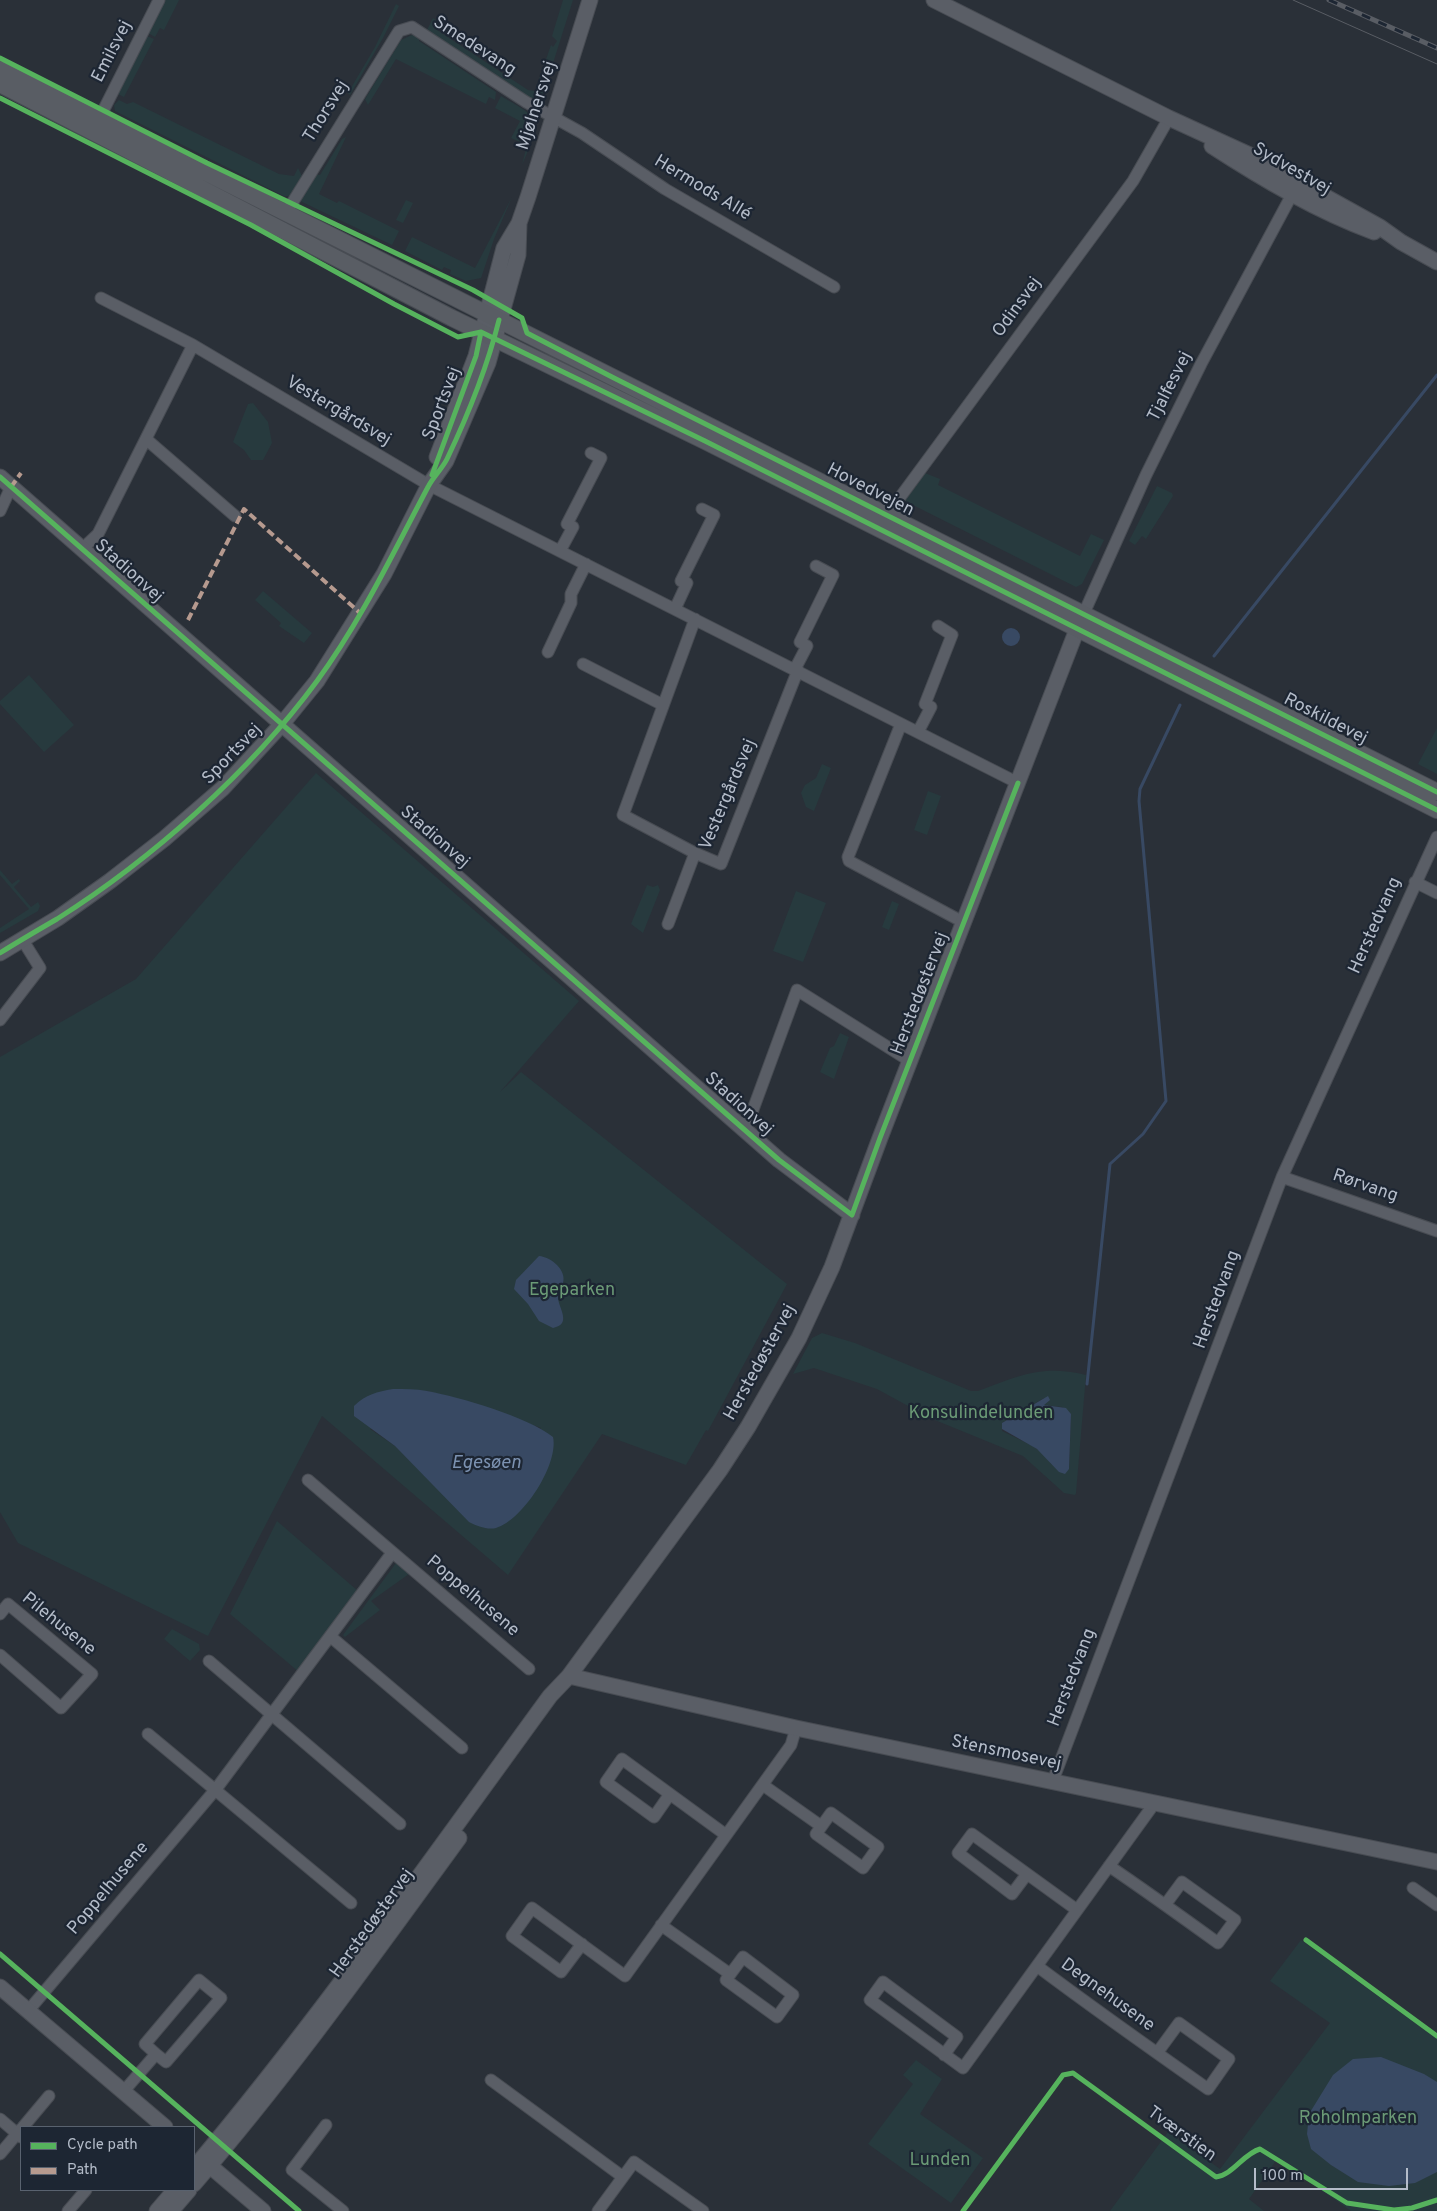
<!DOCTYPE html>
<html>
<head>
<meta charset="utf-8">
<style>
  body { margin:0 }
  #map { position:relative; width:1437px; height:2211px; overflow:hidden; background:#2a3038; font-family:Overpass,sans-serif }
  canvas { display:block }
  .legend { position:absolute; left:20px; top:2126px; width:175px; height:65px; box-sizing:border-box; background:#1d2633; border:1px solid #59626f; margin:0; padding:6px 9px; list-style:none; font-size:15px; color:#b4bcc9 }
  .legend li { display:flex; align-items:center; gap:10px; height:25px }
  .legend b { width:25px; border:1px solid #59626f }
  .scale { position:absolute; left:1254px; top:2168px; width:154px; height:22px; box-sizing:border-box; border:2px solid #b4bcc9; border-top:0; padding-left:6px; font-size:15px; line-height:18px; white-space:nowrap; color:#b4bcc9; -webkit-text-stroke:4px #1d2633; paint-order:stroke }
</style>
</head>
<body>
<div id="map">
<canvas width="1437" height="2211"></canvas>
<ul class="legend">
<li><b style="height:6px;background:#56b35d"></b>Cycle path</li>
<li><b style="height:6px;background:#b69a8f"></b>Path</li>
</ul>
<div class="scale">100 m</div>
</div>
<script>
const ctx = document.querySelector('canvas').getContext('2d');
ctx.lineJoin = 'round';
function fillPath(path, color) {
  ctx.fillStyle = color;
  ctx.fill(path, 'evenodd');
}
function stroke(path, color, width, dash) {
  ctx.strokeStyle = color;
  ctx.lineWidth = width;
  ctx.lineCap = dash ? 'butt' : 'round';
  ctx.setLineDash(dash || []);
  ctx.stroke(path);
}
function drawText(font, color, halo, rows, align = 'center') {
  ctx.font = font + ' Overpass,sans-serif';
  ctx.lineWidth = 4.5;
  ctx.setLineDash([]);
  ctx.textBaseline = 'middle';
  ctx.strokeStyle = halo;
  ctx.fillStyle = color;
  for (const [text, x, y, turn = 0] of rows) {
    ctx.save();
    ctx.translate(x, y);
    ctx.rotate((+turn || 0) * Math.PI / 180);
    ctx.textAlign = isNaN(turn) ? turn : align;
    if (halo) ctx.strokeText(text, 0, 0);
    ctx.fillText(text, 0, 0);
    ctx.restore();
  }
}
const green = new Path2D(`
  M165,0H179L164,30L160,28L155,37L148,33Z
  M563,0H573L542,98L535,101L427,30L433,18L436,20L434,28L528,90L535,91L551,45L553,47L557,41L552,36Z
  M396,4L399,6L383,38L350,95L348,93L375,47Z
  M412,35L420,38L419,41L496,92L495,100L489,97L486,104L396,59L368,105L365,99L401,40Z
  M147,36L154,39L124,97L118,94Z
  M501,96C510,102 524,108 531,116C539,127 527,154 522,165L527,145L511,138L520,121L495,108Z
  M119,100L127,104L133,102L279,174L294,176L298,168L302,176L290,196H284L115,111L114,105Z
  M346,137L319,194L337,203L339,201L399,231L392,245L298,200L313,174L320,175L342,139Z
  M512,197L494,239L481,278L466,281L450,274L451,270L444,267L442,270L405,251L412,237L475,268Z
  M406,200L413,203L403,223L396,220Z
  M253,403L268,422L272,443L263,460H251L244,450L233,442L248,404Z
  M925,473L940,479L938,485L1080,556L1091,534L1104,540L1082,584L1076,587L905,501Z
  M1157,486L1172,493L1173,496L1146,539L1142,536L1135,545L1129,541Z
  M263,591L312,633L304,643L279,626L281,623L255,600Z
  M29,675L74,725L44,752L0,704V701Z
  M1437,728V774L1418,764Z
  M822,764L831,768L814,811L806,807L801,793L805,785L816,778Z
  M316,773L579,1001L500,1092L521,1072L787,1284L708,1431L706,1430L686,1465L602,1434L508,1575L322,1416L208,1636L18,1543L0,1512V1057L136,979ZM427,1391L469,1402L541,1428L458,1509L395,1446L370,1429Z
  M928,791L941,796L927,835L914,830Z
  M0,870L12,884L19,879L20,881L14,887L31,907L38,902L40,906L38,911L0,933V928L29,909L0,875Z
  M647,885L653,887L658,885L660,890L643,933L631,924Z
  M796,891L826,903L803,962L773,951Z
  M892,901L899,904L889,930L882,927Z
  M840,1033L849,1037L834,1079L820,1072L830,1048L834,1046Z
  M822,1333L855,1343L971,1391H978C1019,1376 1041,1364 1086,1375L1076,1493L1075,1495L1064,1493L1023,1456L930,1418L877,1389L814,1368L793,1374L812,1338ZM1044,1398V1405L1062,1407L1071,1414L1069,1469L1051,1464L1046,1456L1033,1446L1002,1431V1423Z
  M277,1521L358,1591L299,1672L230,1614Z
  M396,1563L409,1574L371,1601L380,1610L345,1637L343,1635Z
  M172,1629L199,1644L200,1650L190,1661L164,1639Z
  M1301,1940L1437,2039V2211H1351L1277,2159L1249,2199L1264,2211H1110L1168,2132L1220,2169L1330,2023L1270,1981Z
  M916,2060L942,2079L920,2114L983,2158L951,2203L868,2144L913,2084L903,2075Z`);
const water = new Path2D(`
  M1002 637a9 9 0 1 1 18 0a9 9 0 1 1-18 0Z
  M539,1256C551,1257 567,1270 563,1283C561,1289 558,1293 558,1298C559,1309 572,1324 553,1328L539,1321L528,1304L514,1289L516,1280Z
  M393,1389C404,1389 416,1389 427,1391C460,1397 528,1417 553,1437C559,1464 523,1520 496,1528C487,1530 477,1526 469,1522L395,1446L354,1416V1406C366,1394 377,1392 393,1389Z
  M1048,1396L1050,1400L1044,1405L1066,1408L1071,1414L1069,1469L1065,1474L1059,1472L1037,1449L1002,1429V1423Z
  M1381,2057L1424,2074L1437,2082V2172L1415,2183L1389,2186L1358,2182L1331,2165L1311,2149L1307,2134L1309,2114L1333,2075L1353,2059Z`);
const stream = new Path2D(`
  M1214,656L1437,375
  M1087,1384L1110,1164L1143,1134L1166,1101L1139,801L1140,789L1180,705`);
const minor = new Path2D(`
  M99,119L159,0
  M286,213L399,31L412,27L526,102L582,133L665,189L834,287
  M101,298L193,345L429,485L1018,783
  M146,439L235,516
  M0,511L11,487
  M887,515L1133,181L1169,118
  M82,549L98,534L193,345
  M560,551L573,527L567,524L601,458L591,453
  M675,609L687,583L681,581L714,515L702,509
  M1084,613L1146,475L1201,364L1296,187
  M695,619L623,815L695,853L721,864L798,670
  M548,652L571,603V594L586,564
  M583,664L663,705
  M795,669L807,646L800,642L833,575L816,566
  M901,724L848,857L849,861L963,922
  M918,732L931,707L925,704L952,635L938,626
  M1415,882L1437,893
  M668,924L695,853
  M0,1020L40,968L22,939
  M742,1126L751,1115L797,990L910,1061
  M1282,1177L1437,1231
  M308,1480L529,1669
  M0,1614L8,1604L92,1674L61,1708L0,1655
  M331,1637L462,1748
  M209,1661L400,1824
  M148,1734L351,1903
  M1052,1783L1282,1177L1437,837
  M763,1785L821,1826
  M670,1794L654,1817L606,1782L622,1759L726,1835
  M831,1813L878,1847L863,1868L816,1834Z
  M1109,1866C1146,1891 1182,1917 1218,1943L1235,1920L1182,1882L1165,1905
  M1027,1874L1012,1894L958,1853L972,1834L1077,1910
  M1413,1888L1437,1905
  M661,1925L730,1974
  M582,1944L561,1972L512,1936L532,1908L625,1976L791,1745L796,1728
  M743,1957L793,1995L777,2017L726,1980Z
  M1037,1966C1093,2008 1151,2049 1208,2089L1229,2059L1179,2023L1157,2053
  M28,2011L216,1789L392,1553
  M944,2055L957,2037L883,1982L870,2000L963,2068L1154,1804
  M491,2080L623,2177
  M123,2092L156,2054L166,2062L221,1998L199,1980L145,2044L156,2054
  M0,2119L21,2137
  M326,2125L292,2170L343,2211
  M23,2127L49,2096
  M0,2154L21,2129
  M68,2211L86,2190
  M598,2211L634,2162L703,2211`);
const tertiary = new Path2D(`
  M934,0L1169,118L1252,156L1380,227L1401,242L1437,262
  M1212,146C1263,179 1317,211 1374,232
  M437,457L476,356L504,248L519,223L528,197L590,0
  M0,477L779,1160L852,1215
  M0,953L58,918L110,881L164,839L223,788L282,724L317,681L384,574L429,485L446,461L488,363L518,255L519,223
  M569,1676L796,1728L1437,1862
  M0,1987L165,2127
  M203,2160L263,2211
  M194,2168C321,2017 434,1855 550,1696L569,1676L720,1470L748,1427L799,1338L832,1267L880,1138L1081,619
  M194,2184C289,2074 373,1956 459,1838
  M157,2211L175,2190
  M171,2211L189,2190`);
const secondary = new Path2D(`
  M0,69L1437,792
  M0,84L452,318L705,441L1437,810`);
const tram = new Path2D(`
  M1293,0L1437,64`);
const rail = new Path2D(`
  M1329,0L1437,48`);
const quiet = new Path2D(`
  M11,487L21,473
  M188,620L244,509L360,613`);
const cycleway = new Path2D(`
  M0,58L207,163L473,290L522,318L527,333L612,377L1437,792
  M0,98L251,225L394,304L458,337L481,332
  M481,332L705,441L1437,810
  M432,475L476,356L481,332
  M0,477L779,1160L852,1215L880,1138L1018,783
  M0,953C19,941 38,930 57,919C152,859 250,772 317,681C361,621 393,553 428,487C433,477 442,469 447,459C468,415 487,368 499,320
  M1306,1940L1437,2036
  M0,1954L299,2211
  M963,2211L1063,2075L1073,2073L1216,2177C1233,2175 1243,2154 1260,2149L1347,2203L1394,2210L1412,2208L1437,2200`);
const streetNames = [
  ["Smedevang",474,47,33],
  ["Emilsvej",113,52,-63],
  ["Mjølnersvej",538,106,-72],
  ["Thorsvej",327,112,-58],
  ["Sydvestvej",1291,170,30],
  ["Hermods Allé",702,189,31],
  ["Odinsvej",1018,308,-54],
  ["Tjalfesvej",1171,387,-63],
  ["Sportsvej",443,404,-69],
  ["Vestergårdsvej",338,412,31],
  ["Hovedvejen",870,491,27],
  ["Stadionvej",128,572,42],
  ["Roskildevej",1325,720,27],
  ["Sportsvej",233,755,-46],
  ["Vestergårdsvej",729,795,-67],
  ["Stadionvej",434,838,41],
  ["Herstedvang",1376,926,-66],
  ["Herstedøstervej",921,994,-69],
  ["Stadionvej",738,1105,42],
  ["Rørvang",1365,1187,19],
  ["Herstedvang",1218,1300,-70],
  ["Herstedøstervej",761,1363,-61],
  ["Poppelhusene",472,1597,40],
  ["Pilehusene",58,1625,39],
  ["Herstedvang",1073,1678,-69],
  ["Stensmosevej",1006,1754,12],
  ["Poppelhusene",109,1889,-50],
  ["Herstedøstervej",373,1924,-54],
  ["Degnehusene",1107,1996,36],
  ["Tværstien",1181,2135,36]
];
const parkNames = [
  ["Egeparken",572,1291],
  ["Konsulindelunden",981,1414],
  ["Roholmparken",1358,2119],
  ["Lunden",940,2161]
];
const waterNames = [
  ["Egesøen",486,1464]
];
fillPath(green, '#273a3e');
fillPath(water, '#384963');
stroke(stream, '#384963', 3);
stroke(minor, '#484c53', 13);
stroke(tertiary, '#484c53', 17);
stroke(secondary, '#484c53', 18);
stroke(minor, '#5a5e66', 11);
stroke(tertiary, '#5a5e66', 15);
stroke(secondary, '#595d64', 16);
stroke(tram, '#595d64', 1);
stroke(rail, '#595d64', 5);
stroke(rail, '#1d2633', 3, [9]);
stroke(quiet, '#b69a8f', 4, [8, 4]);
stroke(cycleway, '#56b35d', 5);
drawText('18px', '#b4bcc9', '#1d2633', streetNames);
drawText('18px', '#6b9a76', '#1d2633', parkNames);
drawText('italic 19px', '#7c92b1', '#1d2633', waterNames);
</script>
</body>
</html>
